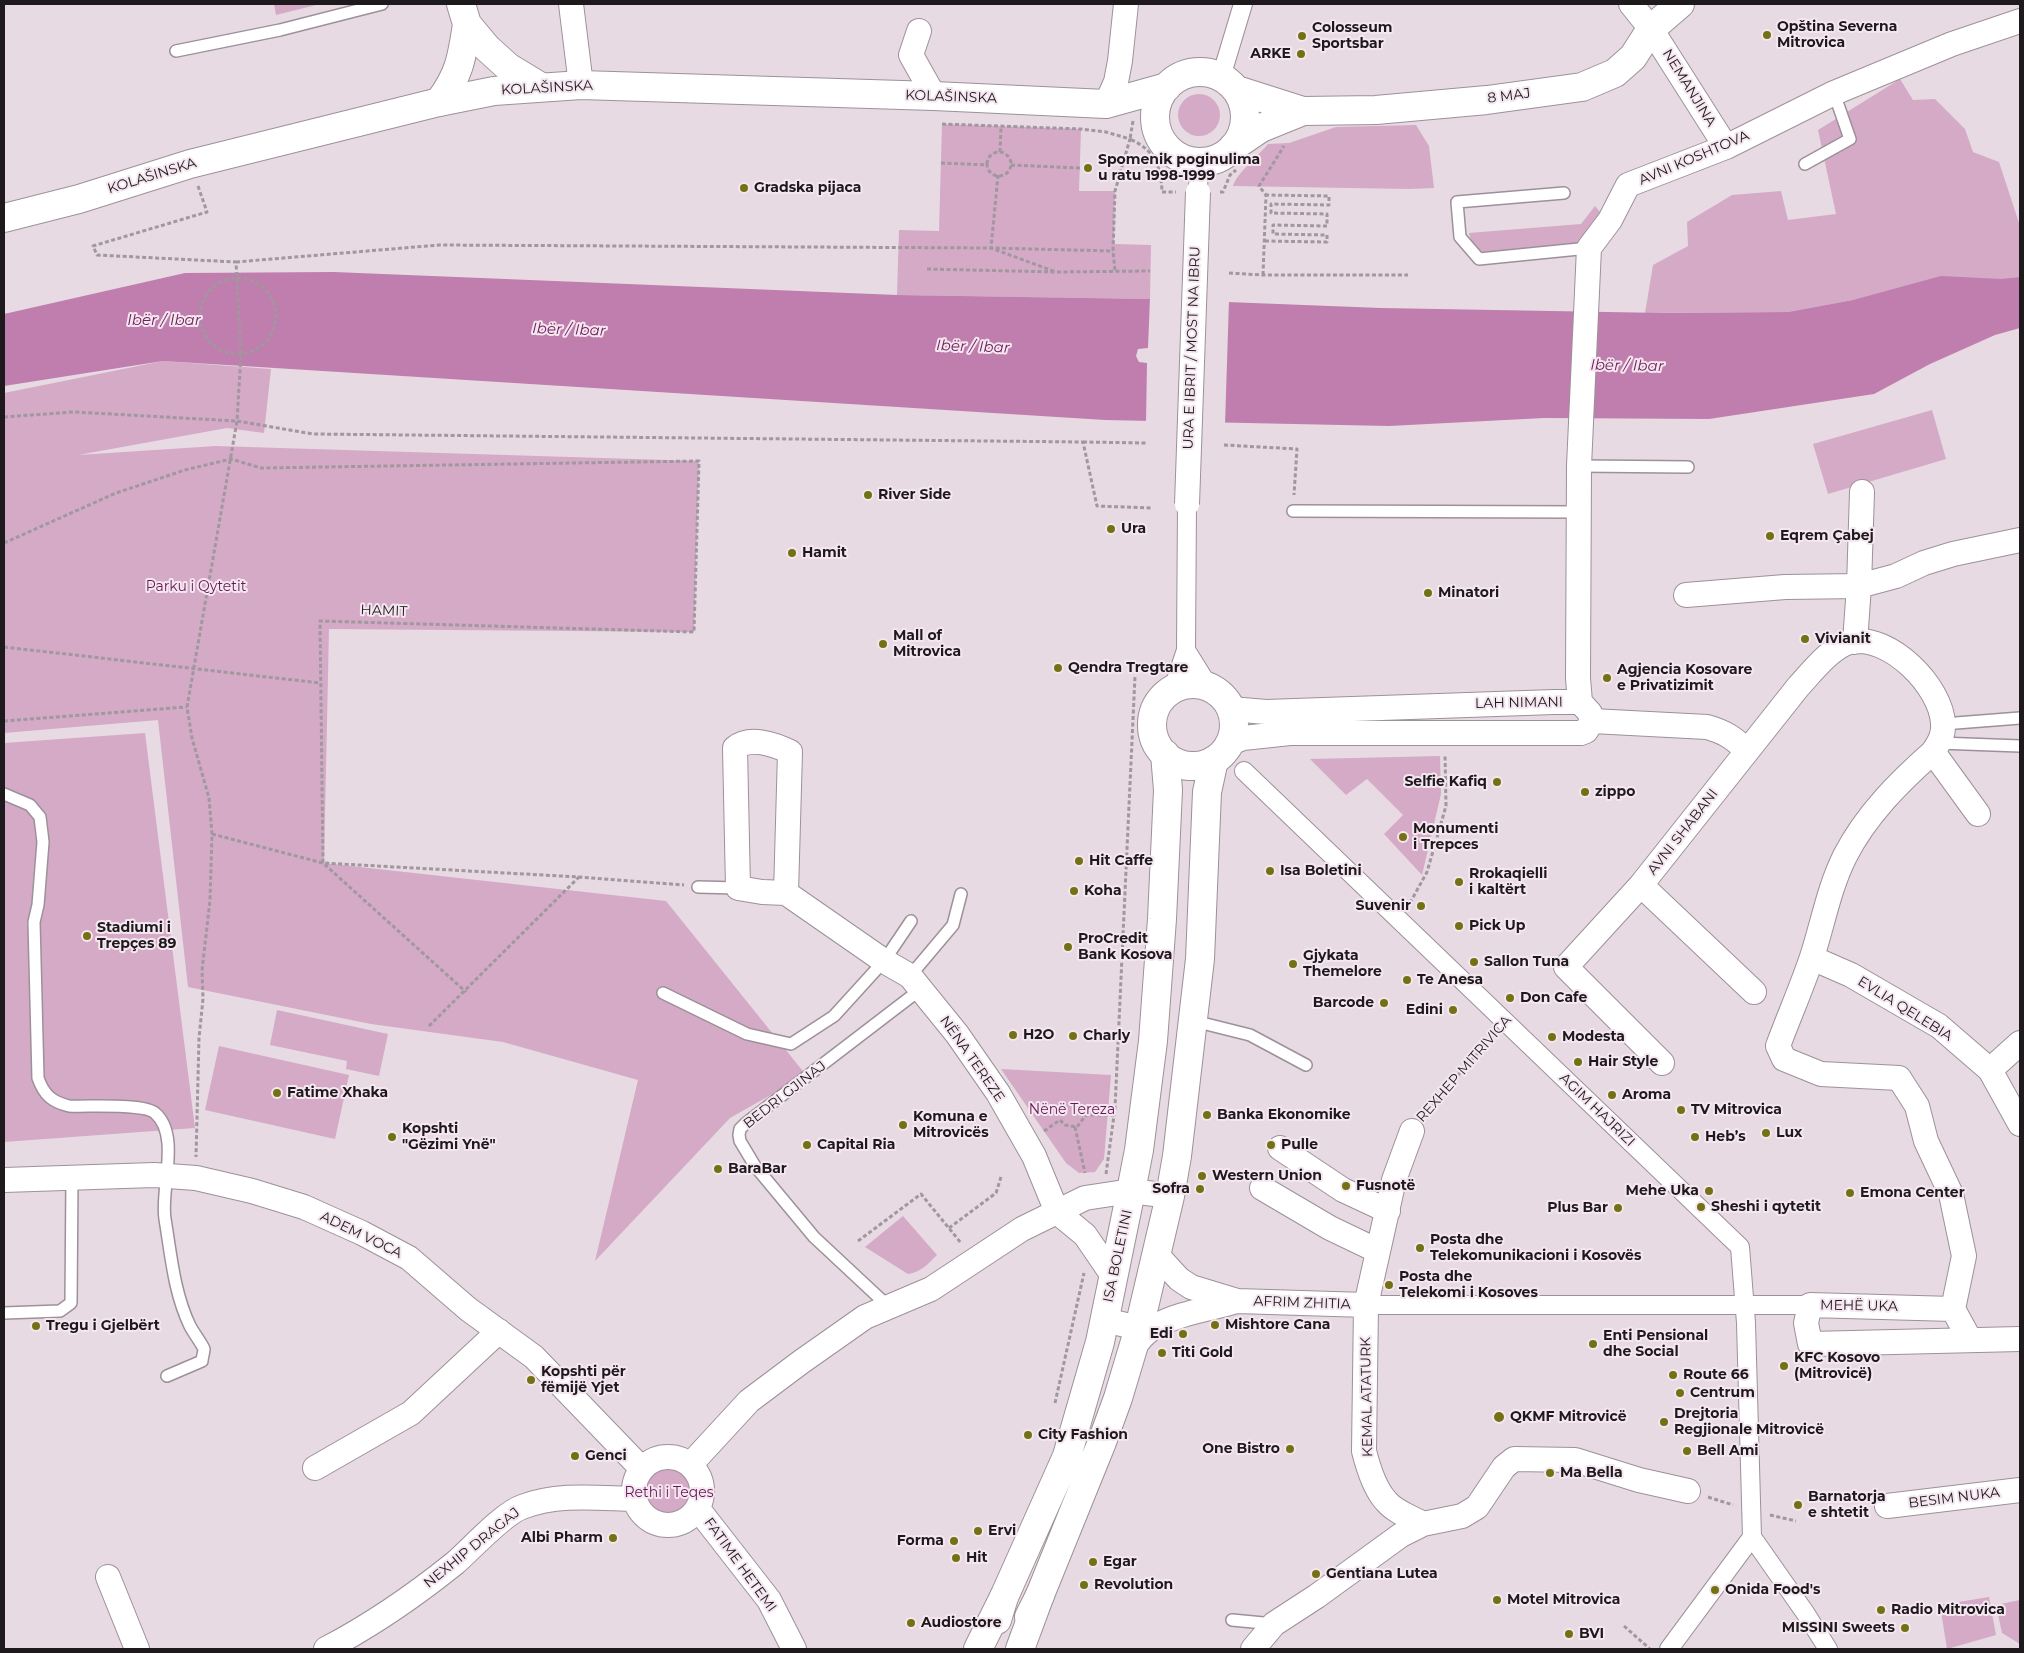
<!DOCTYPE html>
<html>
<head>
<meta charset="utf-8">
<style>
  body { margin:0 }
  #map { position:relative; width:2024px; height:1653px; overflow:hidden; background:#e7dae3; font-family:Montserrat,sans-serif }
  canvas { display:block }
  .frame { position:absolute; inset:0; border:5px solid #1e191c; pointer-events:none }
</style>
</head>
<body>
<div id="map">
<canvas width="2024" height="1653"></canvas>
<div class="frame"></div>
</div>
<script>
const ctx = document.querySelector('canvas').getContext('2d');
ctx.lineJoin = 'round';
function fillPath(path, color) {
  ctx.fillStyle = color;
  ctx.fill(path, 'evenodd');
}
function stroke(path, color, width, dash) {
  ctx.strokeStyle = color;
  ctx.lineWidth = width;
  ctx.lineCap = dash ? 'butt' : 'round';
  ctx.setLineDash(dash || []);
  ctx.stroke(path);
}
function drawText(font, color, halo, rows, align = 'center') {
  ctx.font = font + ' Montserrat,sans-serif';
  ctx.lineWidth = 4;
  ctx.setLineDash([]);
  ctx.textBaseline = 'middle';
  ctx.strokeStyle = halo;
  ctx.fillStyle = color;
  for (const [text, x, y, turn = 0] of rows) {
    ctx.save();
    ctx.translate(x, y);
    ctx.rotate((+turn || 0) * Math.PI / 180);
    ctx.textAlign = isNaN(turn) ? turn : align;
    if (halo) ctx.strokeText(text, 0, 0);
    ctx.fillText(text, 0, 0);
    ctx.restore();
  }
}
const green = new Path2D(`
  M274,4H320L276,15Z
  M1900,79L1913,100L1935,99L1965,129L1973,152L1999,162L2020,226V277L1853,300L1788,312L1645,313L1653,265L1688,246L1687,222L1732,195L1781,191L1788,220L1836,214L1818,130Z
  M1178 115a21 21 0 1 1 42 0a21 21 0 1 1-42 0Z
  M942,124L1081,129L1079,191H1115L1114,244L1151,245L1150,299L897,295L899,230L939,231Z
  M1416,125L1429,146L1434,188L1409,189L1233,186C1236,174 1259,155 1268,144L1289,143L1336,127Z
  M1595,206L1604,217L1583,243L1483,252L1472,245L1469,233L1581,224Z
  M163,361L271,369L264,433L227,428L78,455L216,446L699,461L694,632L329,629L324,863L666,901L806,1075L730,1118L595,1261L638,1080L503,1042L371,1024L188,987L158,720L4,733V393Z
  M1932,410L1946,459L1828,494L1813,444Z
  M145,733L195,1128L4,1142V743Z
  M1440,756L1441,794L1422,875L1384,834L1403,815L1367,779L1346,795L1310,759Z
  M277,1010L388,1034L379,1076L346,1069L347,1061L270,1045Z
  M219,1046L349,1075L335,1139L205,1110Z
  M1001,1069L1111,1075L1104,1159L1095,1172L1079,1173L1066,1163Z
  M903,1216L937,1255C928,1264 921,1272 908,1274L865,1247Z
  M645 1493a24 24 0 1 1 48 0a24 24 0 1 1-48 0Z
  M1989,1597L1996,1635L1947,1649L1940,1605Z
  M2020,1600V1644L2002,1633L1996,1605Z`);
const water = new Path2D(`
  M334,272L897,295L1150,299L1381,308L1664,313L1788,312L1853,300L1941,276L2001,279L2020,277V328L1995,335L1930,364L1874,394L1709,419L1544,418L1389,426L1105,420L163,361L4,386V314L185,273Z`);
const pier = new Path2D(`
  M1150,297L1229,300L1225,425L1146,423L1147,363L1139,362L1136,356L1138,349L1148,348Z`);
const path = new Path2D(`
  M1133,121L1130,139C1154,150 1161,165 1162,192H1176
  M942,124L1081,129L1106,132L1130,139L1115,191L1113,251L1115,271
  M1000,152L1001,128
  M987 164a12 12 0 1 1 24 0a12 12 0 1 1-24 0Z
  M941,163L988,165
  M1011,165L1080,168
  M998,175L991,248L1113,251
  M198,186L207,212L93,246L97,255L236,262L241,354L237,421L313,434L1083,442L1097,506L1151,508
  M1220,192H1223L1230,175L1236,170
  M1265,241L1327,242V235L1273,234V225L1327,226V214L1271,213V204L1329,205V196L1266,195
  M236,262L439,245L991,248L1056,272
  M927,269L1056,272L1150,271
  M1229,273L1263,275H1408
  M1263,275L1266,195L1259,186L1284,146
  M200 316a38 38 0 1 1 76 0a38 38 0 1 1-76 0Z
  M4,417L74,412L237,421L187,707L192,738L209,798L212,834L210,900L202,971L203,999L199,1038L196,1157
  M1083,442L1146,443
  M1224,445L1297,449L1294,495
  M4,543L116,493L185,470L231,459L261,468L699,461L694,632L320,621L323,863L579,877L684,885
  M4,647L320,683
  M4,721L187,707
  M212,834L323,863L466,992
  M1410,903L1427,872L1446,806L1445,754
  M429,1026L579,877
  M1423,1114L1494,1035
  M1075,1127L1085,1173
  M1044,1131L1060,1120L1065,1125L1077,1127L1086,1115H1114
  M1106,1174L1115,1108L1135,676
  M949,1228L996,1193L1001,1177
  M858,1241L921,1194L961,1243
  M1055,1403L1084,1273
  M1708,1497L1733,1505
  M1770,1515L1796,1521
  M1830,1516L1867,1510
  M1624,1626L1650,1649`);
const service = new Path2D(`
  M176,51L280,30L382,4
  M1805,164L1850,139L1834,93
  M1564,193L1457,202L1460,237L1479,259L1589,248
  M1579,466L1688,467
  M1293,511L1578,512
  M1943,724L2020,718
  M1939,743L2020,746
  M4,794L30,805L40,817L43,842L38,905L34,922L38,1078C44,1095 52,1102 69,1106C87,1107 144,1103 155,1113C181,1135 160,1190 165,1219C171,1255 174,1293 190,1326C193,1332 202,1344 204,1349C204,1352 202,1358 202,1361L167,1376
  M698,887L738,888
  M910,976L953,925L961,894
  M663,993L747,1034L791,1044L834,1016L884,961L911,921
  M1194,1021L1250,1035L1306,1065
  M889,1307L814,1237L755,1166L740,1141L739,1135L740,1129L746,1123L921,989
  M4,1313L60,1311L71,1303L72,1178
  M1232,1620L1274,1624`);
const pedestrian = new Path2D(`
  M1221,77L1243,4
  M1198,192L1199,161
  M1186,650L1209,687
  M1173,689L1186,650L1187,504
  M1244,771L1740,1247L1746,1323L1752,1537
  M1366,1305H1810
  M1752,1537L1806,1614L1828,1649
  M1669,1649L1752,1537`);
const minor = new Path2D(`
  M571,4L581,85
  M1631,4L1651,29L1726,147
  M919,31L911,55L934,96
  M1106,104L1116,82L1120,61L1126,4
  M1686,595L1785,587L1859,586L1896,576L1924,563L1953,554L2020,540
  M1855,642L1859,586L1862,492
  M1580,702L1578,678L1579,466L1589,248L1610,220L1628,185L1726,147L1834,93L1952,44L2020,21
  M1592,721L1707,727C1725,732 1734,738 1747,751
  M1230,743L1243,738L1290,733H1581L1586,731L1592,721L1590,713L1580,702H1554L1266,712L1231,709
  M1933,752L1978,814
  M1641,885L1754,992
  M786,893L790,752C774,744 750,736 735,748L738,888L762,892L786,893L884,961L910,976L957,1034L998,1093L1034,1156L1057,1212L1085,1235L1113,1276
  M1812,958L1851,975L1939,1026L1990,1070L2020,1124
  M1662,1063L1566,967L1641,885L1798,687C1811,673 1831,647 1850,642C1889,633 1942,687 1943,724C1944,735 1939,743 1933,752C1899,782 1866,815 1845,856C1829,888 1823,923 1812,957C1802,987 1789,1016 1778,1046L1784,1059L1821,1074L1899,1078L1917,1106L1926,1141L1951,1194L1964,1256L1953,1309
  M1990,1070L2020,1043
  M1412,1131L1394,1180L1366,1305L1364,1451C1368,1467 1374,1488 1386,1501C1395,1512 1411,1517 1423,1524
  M1280,1148L1343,1190L1388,1211
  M4,1180L154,1175L196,1178L252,1191L304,1207L362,1233L409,1258L468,1309L534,1357L642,1469
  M1262,1188L1330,1228L1378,1251
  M1237,1301L1366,1305
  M1104,1320L1139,1328
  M1970,1340L1953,1309L1810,1305L1806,1323L1810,1344L2020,1339
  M1132,1350C1138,1341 1144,1333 1154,1327C1178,1313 1210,1309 1237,1301L1191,1287L1179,1279L1157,1255
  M634 1491a34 34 0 1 1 68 0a34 34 0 1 1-68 0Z
  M690,1465L749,1401L801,1362L865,1317L931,1289L1022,1229L1085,1198L1131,1191L1170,1196
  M315,1468L411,1413L499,1331
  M1887,1506L2020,1490
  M698,1509L769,1600L794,1649
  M108,1577L137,1649
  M326,1649C372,1625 414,1596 455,1563C471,1549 504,1513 522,1507C558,1493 596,1498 634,1499
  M1253,1649L1274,1624L1317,1596L1401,1535L1423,1524L1462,1516L1477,1507L1504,1467L1514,1459L1575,1460L1639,1480L1688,1491`);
const tertiary = new Path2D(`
  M461,4L467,24L487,48L508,67L541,87
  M439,102C460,74 462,57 467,24
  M1152 725a41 41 0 1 1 82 0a41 41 0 1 1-82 0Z
  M1029,1617L1040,1595L1102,1442L1118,1398L1139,1328L1170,1196L1177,1156L1200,959L1207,792L1214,760
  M997,1620L1004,1597L1067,1456L1100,1342L1131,1191L1139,1150L1153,1041L1162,919L1168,790L1165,754`);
const secondary = new Path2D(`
  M1155 117a45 45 0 1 1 90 0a45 45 0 1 1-90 0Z
  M1237,90L1303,111L1376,110L1487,100L1582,87L1615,73L1633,57L1651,29L1680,4
  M1233,147L1261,128L1303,111
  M4,218L79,199L190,164L439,102L494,91L581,85L934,96L1106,104L1167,87
  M978,1649L1004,1597
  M1020,1649L1040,1595`);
const minorBridge = new Path2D(`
  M1187,504L1198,192`);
const markers = [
  [1767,35,5,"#737114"],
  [1302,36,5,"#737114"],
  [1301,54,5,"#737114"],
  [1088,168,5,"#737114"],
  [744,188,5,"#737114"],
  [868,495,5,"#737114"],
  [1111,529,5,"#737114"],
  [1770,536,5,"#737114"],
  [792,553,5,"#737114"],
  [1428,593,5,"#737114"],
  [1805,639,5,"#737114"],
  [883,644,5,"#737114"],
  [1058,668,5,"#737114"],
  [1607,678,5,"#737114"],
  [1497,782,5,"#737114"],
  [1585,792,5,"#737114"],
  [1403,837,5,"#737114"],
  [1079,861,5,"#737114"],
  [1270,871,5,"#737114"],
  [1459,882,5,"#737114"],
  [1074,891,5,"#737114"],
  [1421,906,5,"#737114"],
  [1459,926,5,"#737114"],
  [87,936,5,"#737114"],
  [1068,947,5,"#737114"],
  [1474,962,5,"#737114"],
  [1293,964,5,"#737114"],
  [1407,980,5,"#737114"],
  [1510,998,5,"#737114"],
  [1384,1003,5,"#737114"],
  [1453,1010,5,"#737114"],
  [1013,1035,5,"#737114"],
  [1073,1036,5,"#737114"],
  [1552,1037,5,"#737114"],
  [1578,1062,5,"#737114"],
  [277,1093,5,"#737114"],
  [1612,1095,5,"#737114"],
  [1681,1110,5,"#737114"],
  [1207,1115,5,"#737114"],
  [903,1125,5,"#737114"],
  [1766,1133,5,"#737114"],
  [392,1137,5,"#737114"],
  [1695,1137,5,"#737114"],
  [807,1145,5,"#737114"],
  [1271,1145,5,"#737114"],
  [718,1169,5,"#737114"],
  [1202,1176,5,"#737114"],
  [1346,1186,5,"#737114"],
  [1200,1189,5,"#737114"],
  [1709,1191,5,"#737114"],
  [1850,1193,5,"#737114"],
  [1701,1207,5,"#737114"],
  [1618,1208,5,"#737114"],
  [1420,1248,5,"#737114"],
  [1389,1285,5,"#737114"],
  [1215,1325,5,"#737114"],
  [36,1326,5,"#737114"],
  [1183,1334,5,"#737114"],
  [1593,1344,5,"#737114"],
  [1162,1353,5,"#737114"],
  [1784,1366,5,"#737114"],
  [1673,1375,5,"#737114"],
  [531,1380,5,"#737114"],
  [1680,1393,5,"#737114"],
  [1499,1417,6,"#737114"],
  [1664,1422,5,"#737114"],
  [1028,1435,5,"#737114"],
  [1290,1449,5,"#737114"],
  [1687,1451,5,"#737114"],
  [575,1456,5,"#737114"],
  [1550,1473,5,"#737114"],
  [1798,1505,5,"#737114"],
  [978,1531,5,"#737114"],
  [613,1538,5,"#737114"],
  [954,1541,5,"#737114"],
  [956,1558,5,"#737114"],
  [1093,1562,5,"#737114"],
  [1316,1574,5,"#737114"],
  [1084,1585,5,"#737114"],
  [1715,1590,5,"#737114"],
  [1497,1600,5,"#737114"],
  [1881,1610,5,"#737114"],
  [911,1623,5,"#737114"],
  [1905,1628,5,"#737114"],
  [1569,1634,5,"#737114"]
];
const poiNames = [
  ["Opština Severna",1777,27],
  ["Mitrovica",1777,43],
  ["Colosseum",1312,28],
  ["Sportsbar",1312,44],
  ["ARKE",1291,54,"right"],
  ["Spomenik poginulima",1098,160],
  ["u ratu 1998-1999",1098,176],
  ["Gradska pijaca",754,188],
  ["River Side",878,495],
  ["Ura",1121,529],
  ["Eqrem Çabej",1780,536],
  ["Hamit",802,553],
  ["Minatori",1438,593],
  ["Mall of",893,636],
  ["Mitrovica",893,652],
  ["Vivianit",1815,639],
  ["Qendra Tregtare",1068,668],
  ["Agjencia Kosovare",1617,670],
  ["e Privatizimit",1617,686],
  ["Selfie Kafiq",1487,782,"right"],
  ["zippo",1595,792],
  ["Monumenti",1413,829],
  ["i Trepces",1413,845],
  ["Hit Caffe",1089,861],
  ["Isa Boletini",1280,871],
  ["Rrokaqielli",1469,874],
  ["i kaltërt",1469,890],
  ["Koha",1084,891],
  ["Suvenir",1411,906,"right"],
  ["Pick Up",1469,926],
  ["Stadiumi i",97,928],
  ["Trepçes 89",97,944],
  ["ProCredit",1078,939],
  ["Bank Kosova",1078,955],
  ["Gjykata",1303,956],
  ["Themelore",1303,972],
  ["Sallon Tuna",1484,962],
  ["Te Anesa",1417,980],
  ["Don Cafe",1520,998],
  ["Barcode",1374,1003,"right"],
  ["Edini",1443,1010,"right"],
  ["H2O",1023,1035],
  ["Charly",1083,1036],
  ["Modesta",1562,1037],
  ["Hair Style",1588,1062],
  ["Fatime Xhaka",287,1093],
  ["Aroma",1622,1095],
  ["TV Mitrovica",1691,1110],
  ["Banka Ekonomike",1217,1115],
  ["Komuna e",913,1117],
  ["Mitrovicës",913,1133],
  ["Kopshti",402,1129],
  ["\"Gëzimi Ynë\"",402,1145],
  ["Lux",1776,1133],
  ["Heb’s",1705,1137],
  ["Capital Ria",817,1145],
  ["Pulle",1281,1145],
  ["BaraBar",728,1169],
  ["Western Union",1212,1176],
  ["Fusnotë",1356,1186],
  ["Sofra",1190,1189,"right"],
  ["Mehe Uka",1699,1191,"right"],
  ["Emona Center",1860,1193],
  ["Sheshi i qytetit",1711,1207],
  ["Plus Bar",1608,1208,"right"],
  ["Posta dhe",1430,1240],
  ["Telekomunikacioni i Kosovës",1430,1256],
  ["Posta dhe",1399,1277],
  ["Telekomi i Kosoves",1399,1293],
  ["Mishtore Cana",1225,1325],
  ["Tregu i Gjelbërt",46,1326],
  ["Edi",1173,1334,"right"],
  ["Enti Pensional",1603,1336],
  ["dhe Social",1603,1352],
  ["Titi Gold",1172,1353],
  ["KFC Kosovo",1794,1358],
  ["(Mitrovicë)",1794,1374],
  ["Kopshti për",541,1372],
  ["fëmijë Yjet",541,1388],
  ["Route 66",1683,1375],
  ["Centrum",1690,1393],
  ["Drejtoria",1674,1414],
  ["Regjionale Mitrovicë",1674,1430],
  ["QKMF Mitrovicë",1510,1417],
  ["City Fashion",1038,1435],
  ["One Bistro",1280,1449,"right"],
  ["Bell Ami",1697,1451],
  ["Genci",585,1456],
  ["Ma Bella",1560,1473],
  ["Barnatorja",1808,1497],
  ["e shtetit",1808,1513],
  ["Ervi",988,1531],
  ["Albi Pharm",603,1538,"right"],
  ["Forma",944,1541,"right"],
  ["Hit",966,1558],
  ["Egar",1103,1562],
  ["Gentiana Lutea",1326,1574],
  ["Revolution",1094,1585],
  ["Onida Food's",1725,1590],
  ["Motel Mitrovica",1507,1600],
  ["Radio Mitrovica",1891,1610],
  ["Audiostore",921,1623],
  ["MISSINI Sweets",1895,1628,"right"],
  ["BVI",1579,1634]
];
const streetNames = [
  ["KOLAŠINSKA",547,88,-3],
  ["NEMANJINA",1689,88,58],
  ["8 MAJ",1509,96,-7],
  ["KOLAŠINSKA",951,97,2],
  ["AVNI KOSHTOVA",1694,158,-23],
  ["KOLAŠINSKA",152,176,-17],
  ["URA E IBRIT / MOST NA IBRU",1192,348,-88],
  ["HAMIT",384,611,2],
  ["LAH NIMANI",1519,703,-1],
  ["AVNI SHABANI",1683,832,-52],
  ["EVLIA QELEBIA",1905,1009,32],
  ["NËNA TEREZE",972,1059,55],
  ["REXHEP MITRIVICA",1464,1069,-49],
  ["BEDRI GJINAJ",785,1095,-38],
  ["AGIM HAJRIZI",1597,1110,44],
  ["ADEM VOCA",361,1235,26],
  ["ISA BOLETINI",1118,1256,-78],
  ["AFRIM ZHITIA",1302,1303,2],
  ["MEHË UKA",1859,1306,1],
  ["KEMAL ATATURK",1367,1397,-91],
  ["BESIM NUKA",1954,1498,-7],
  ["NEXHIP DRAGAJ",472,1548,-39],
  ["FATIME HETEMI",740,1565,54]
];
const parkNames = [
  ["Parku i Qytetit",196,587],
  ["Nënë Tereza",1072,1110],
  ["Rethi i Teqes",669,1493]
];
const waterNames = [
  ["Ibër / Ibar",164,321],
  ["Ibër / Ibar",569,330,2],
  ["Ibër / Ibar",973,347,2],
  ["Ibër / Ibar",1627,366,1]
];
fillPath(green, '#d4aac7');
fillPath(water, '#bf7ead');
fillPath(pier, '#e7dae3');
stroke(service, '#9d9199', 14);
stroke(pedestrian, '#9d9199', 20);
stroke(minor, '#9d9199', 26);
stroke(tertiary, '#9d9199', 30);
stroke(secondary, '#9d9199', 30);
stroke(path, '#a1979e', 3, [4, 2.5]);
stroke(service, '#fff', 11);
stroke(pedestrian, '#fff', 18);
stroke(minor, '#fff', 24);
stroke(tertiary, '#fff', 28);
stroke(secondary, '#fff', 28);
stroke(minorBridge, '#9d9199', 26, []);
stroke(minorBridge, '#fff', 24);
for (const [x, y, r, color] of markers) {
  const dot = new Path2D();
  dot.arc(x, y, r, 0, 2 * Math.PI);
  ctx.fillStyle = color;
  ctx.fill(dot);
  stroke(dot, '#f5e7f0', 2);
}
drawText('bold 14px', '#1e191c', '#f5e7f0', poiNames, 'left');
drawText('14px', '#1e191c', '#f5e7f0', streetNames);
drawText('14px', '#661857', '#f5e7f0', parkNames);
drawText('italic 15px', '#70225f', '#f5e7f0', waterNames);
</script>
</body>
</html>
